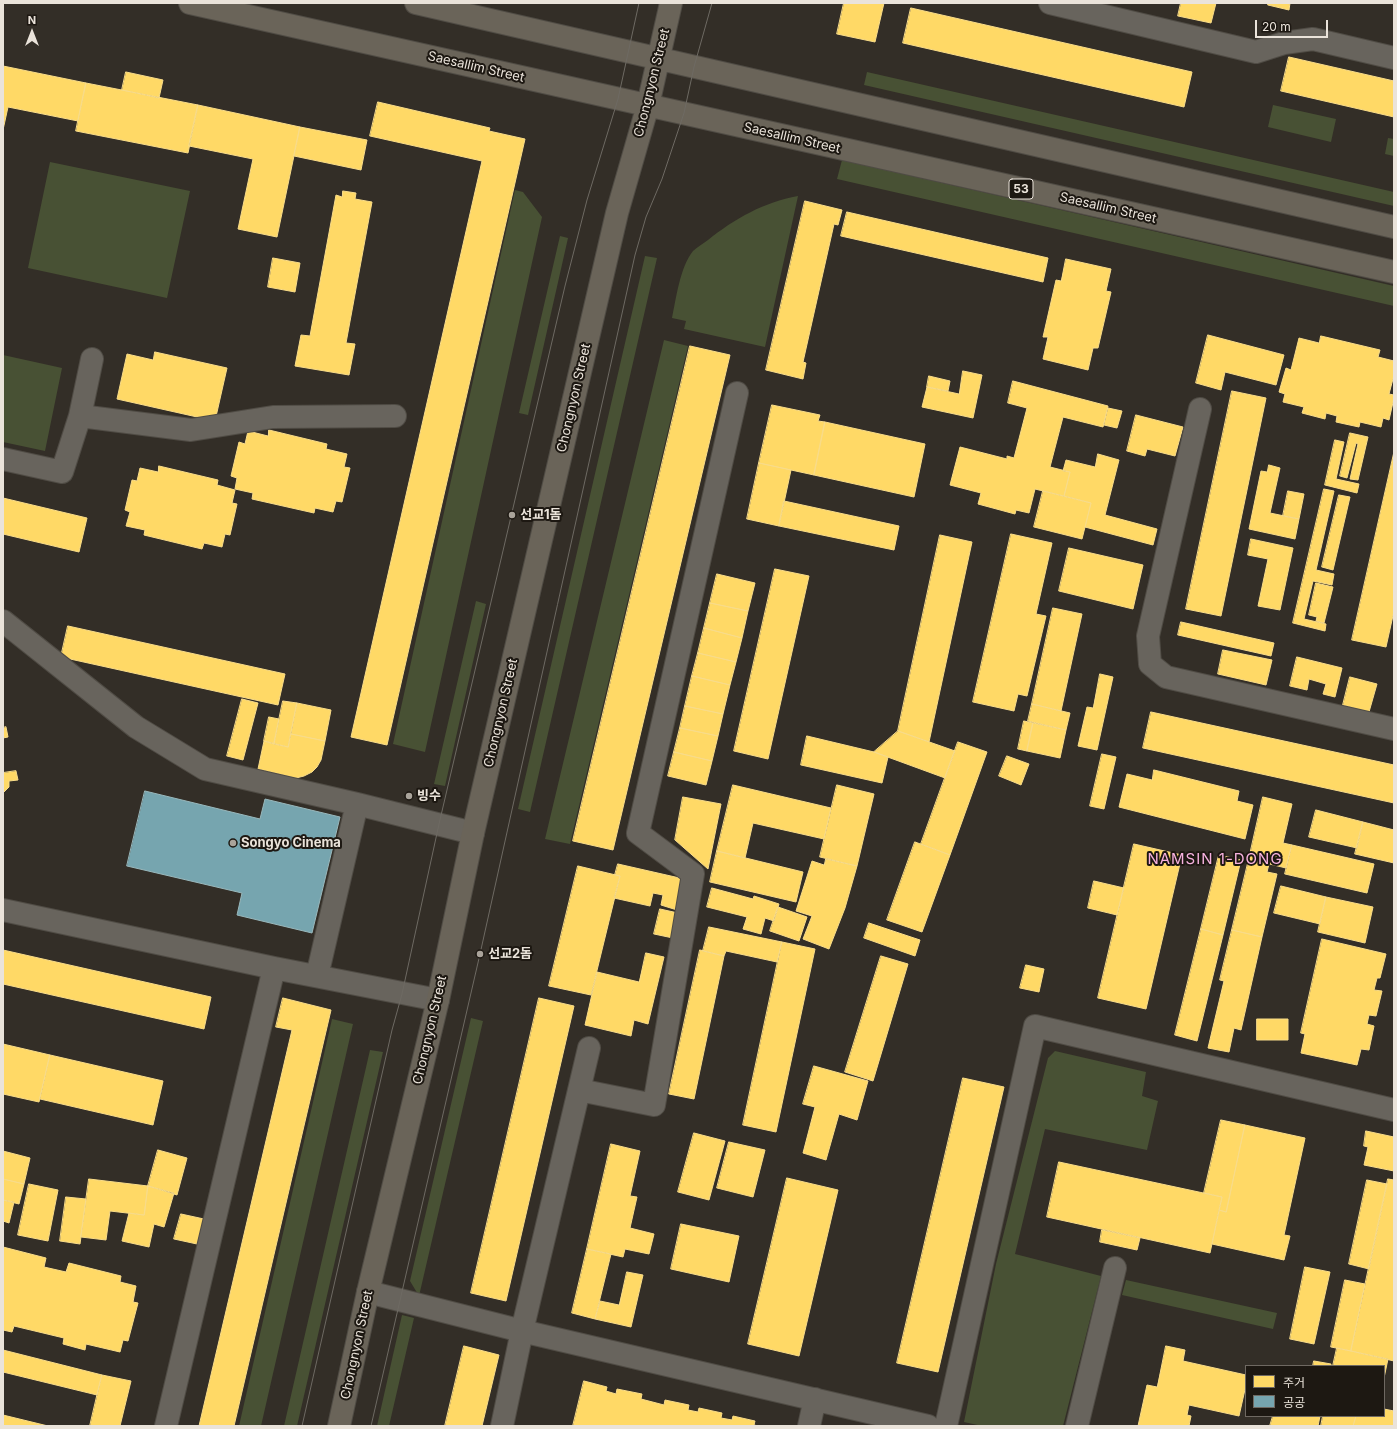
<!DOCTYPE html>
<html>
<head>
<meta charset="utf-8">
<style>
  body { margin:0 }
  #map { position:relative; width:1397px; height:1429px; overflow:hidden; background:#332e27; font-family:Inter,"Noto Sans KR",sans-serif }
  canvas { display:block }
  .frame { position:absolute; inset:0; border:4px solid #eae3da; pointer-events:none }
  .legend { position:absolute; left:1245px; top:1365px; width:140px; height:52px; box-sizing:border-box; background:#1d1812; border:1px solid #6f6962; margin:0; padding:5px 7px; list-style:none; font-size:12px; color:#eae3da }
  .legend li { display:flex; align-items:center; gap:8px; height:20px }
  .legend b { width:20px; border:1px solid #6f6962 }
  .north { position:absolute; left:12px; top:12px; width:40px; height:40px; -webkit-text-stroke:3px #1d1812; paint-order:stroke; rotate:0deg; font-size:11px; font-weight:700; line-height:16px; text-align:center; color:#eae3da }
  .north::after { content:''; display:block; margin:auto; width:14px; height:18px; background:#eae3da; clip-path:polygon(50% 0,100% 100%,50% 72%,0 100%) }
  .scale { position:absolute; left:1255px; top:20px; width:73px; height:18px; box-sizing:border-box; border:2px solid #eae3da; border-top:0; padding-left:5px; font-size:12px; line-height:14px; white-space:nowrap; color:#eae3da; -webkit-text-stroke:3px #1d1812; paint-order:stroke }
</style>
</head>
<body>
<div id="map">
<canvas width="1397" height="1429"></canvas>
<div class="frame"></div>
<ul class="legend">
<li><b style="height:11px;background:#ffd966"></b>주거</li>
<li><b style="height:11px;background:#76a5af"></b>공공</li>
</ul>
<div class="north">N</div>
<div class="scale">20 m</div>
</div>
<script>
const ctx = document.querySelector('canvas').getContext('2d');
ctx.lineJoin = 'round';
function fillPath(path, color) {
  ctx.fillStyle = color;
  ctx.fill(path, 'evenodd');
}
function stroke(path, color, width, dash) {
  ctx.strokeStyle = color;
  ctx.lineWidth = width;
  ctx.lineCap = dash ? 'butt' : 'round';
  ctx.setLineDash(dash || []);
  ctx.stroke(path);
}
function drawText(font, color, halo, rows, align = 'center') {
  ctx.font = font + ' Inter,"Noto Sans KR",sans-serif';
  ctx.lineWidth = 4;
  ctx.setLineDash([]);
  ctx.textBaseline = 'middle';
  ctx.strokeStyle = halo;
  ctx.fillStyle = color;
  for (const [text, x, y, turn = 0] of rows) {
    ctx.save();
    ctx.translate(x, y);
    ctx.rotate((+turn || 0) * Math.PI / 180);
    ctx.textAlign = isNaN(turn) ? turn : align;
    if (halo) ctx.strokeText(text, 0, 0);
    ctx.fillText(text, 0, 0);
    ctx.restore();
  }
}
const green = new Path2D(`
  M867,72L1394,192V206L864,85Z
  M1273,105L1336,119L1331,142L1268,127Z
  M1388,138L1394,139V156L1385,154Z
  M842,160L1394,286V306L837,179Z
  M50,162L190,191L167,298L28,268Z
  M515,190L523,192L542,217L425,752L393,744Z
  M798,196L765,347L684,329L686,321L672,318C676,299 680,267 693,251C697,247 703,244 708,240C734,219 764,202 798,196Z
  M560,236L568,238L528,415L519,413Z
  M645,256L657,258L530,812L518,809Z
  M664,340L688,346L570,844L545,839Z
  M3,355L62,368L45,451L3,442Z
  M476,601L486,604L445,786L434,784Z
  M471,1018L483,1021L419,1296L410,1281Z
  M332,1019L353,1024L261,1426H239Z
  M370,1050L383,1052L297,1426H284Z
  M1055,1051L1146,1072L1142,1096L1158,1101L1147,1150L1045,1129L1015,1254L1101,1276L1063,1426H982L964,1422L996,1264L1048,1058Z
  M1126,1280L1277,1313L1273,1329L1122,1295Z
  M402,1315L414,1318L389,1426H377Z`);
const homes = new Path2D(`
  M844,3H884L875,42L837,34Z
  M1181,3H1216L1211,23L1178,16Z
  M1268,3H1290L1289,10L1268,5Z
  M911,8L1192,72L1184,107L903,43Z
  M1289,57L1394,81V117L1281,91Z
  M3,66L86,83L78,121L8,107L3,130Z
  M126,72L163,80L159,98L122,90Z
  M86,83L198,105L188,153L76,131Z
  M378,102L490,128L489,131L525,139L387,745L351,737L482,161L370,136Z
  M198,105L300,127L277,237L238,229L253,159L189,146Z
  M300,127L367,140L361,170L294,156Z
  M343,191L356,193L355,199L372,202L346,343L355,344L349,375L295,366L301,335L310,336L336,195L342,197Z
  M805,201L842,210L838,225L834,224L803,362L806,363L803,379L766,370Z
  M847,212L1048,258L1043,282L841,236Z
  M273,258L300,263L295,292L268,287Z
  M1066,259L1111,269L1106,291L1111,292L1098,348H1093L1088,370L1043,359L1048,337H1043L1056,280L1061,281Z
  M1208,335L1284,355L1276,385L1225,372L1221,390L1196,383Z
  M1321,336L1380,350L1378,357L1394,361V375L1389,394L1394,395V398L1389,420L1383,418L1381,427L1360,422L1359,427L1336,422L1337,416L1326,413L1325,419L1302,413L1304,407L1283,402L1285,394L1279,392L1286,368L1291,370L1299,338L1319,343Z
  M690,346L730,355L613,850L573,841Z
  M155,352L227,368L215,421L117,399L127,354L153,360Z
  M963,371L982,375L973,418L922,407L927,387L959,394Z
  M929,376L950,381L948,391L927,387Z
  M1013,381L1108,406L1103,427L1063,417L1050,467L1070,472L1064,496L1035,489L1029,513L1016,510L1015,514L978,504L981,493L950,485L960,447L1007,459V456L1014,458L1027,408L1008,403Z
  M1232,391L1266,398L1221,616L1186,609Z
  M772,405L820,415L818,421L825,422L814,475L759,463Z
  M1108,408L1122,411L1117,428L1104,425Z
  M1136,415L1183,427L1175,456L1147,449L1145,456L1127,451Z
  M825,422L925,444L914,497L814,475Z
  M269,430L327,444L326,449L347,454L344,467L350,468L342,502L336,501L333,512L315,508L314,513L252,499L253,493L235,489L237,478L231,476L239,442L245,444L248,431L268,436Z
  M1350,433L1368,437L1358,480L1350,479L1358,444L1356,443L1347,478L1340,476Z
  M1335,440L1344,442L1336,479L1359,484L1357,493L1325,485Z
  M1394,452V611L1386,647L1352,640Z
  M1098,454L1119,460L1105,515L1157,529L1153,545L1085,527L1091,503L1064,496L1070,472L1063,471L1066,460L1095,467Z
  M759,463L791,470L779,526L747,519Z
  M1269,465L1280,468L1270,513L1299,519L1295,539L1249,529L1261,471L1267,472Z
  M159,466L218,480L217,485L235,490L232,503L237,504L230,535L225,534L222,547L204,543L202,549L144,535L145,530L126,526L130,512L125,510L132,480L137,481L140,468L158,472Z
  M1324,489L1334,491L1316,570L1334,574L1332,585L1313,581L1304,619L1326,624L1325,631L1293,623Z
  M1043,491L1091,503L1082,539L1034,527Z
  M1288,491L1304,494L1299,519L1283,516Z
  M1339,495L1350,497L1333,570L1322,567Z
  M3,498L87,518L79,552L3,534Z
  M784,501L899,526L894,550L779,526Z
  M1011,534L1052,543L1036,614L1046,616L1027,696L1018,694L1014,711L973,702Z
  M940,535L972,542L929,742L898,731Z
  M1251,539L1293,548L1280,610L1258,606L1268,559L1248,555Z
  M1069,548L1143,565L1133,609L1059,591Z
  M775,569L809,576L768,759L734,751Z
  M717,574L755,583L748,611L710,603Z
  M1316,583L1333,587L1324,623L1316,621L1317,617L1309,615Z
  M710,603L748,611L742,638L704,628Z
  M1053,608L1082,614L1061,711L1032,704Z
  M1181,622L1274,643L1271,656L1178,635Z
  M68,626L285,674L278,705L61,657Z
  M704,628L742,638L736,662L698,653Z
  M1223,650L1272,660L1266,685L1218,674Z
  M698,653L736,662L730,685L692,676Z
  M1297,657L1342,668L1335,697L1323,694L1326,684L1309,679L1307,690L1290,686Z
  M1100,674L1113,677L1097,750L1078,746L1087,707L1093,708Z
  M692,676L730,685L723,714L685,706Z
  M1350,677L1377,684L1369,712L1343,705Z
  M242,699L258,703L243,760L227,756Z
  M283,701L297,703L288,747L274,744Z
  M297,703L331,710L325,741L291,734Z
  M1032,704L1070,713L1066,730L1028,721Z
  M685,706L723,714L718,736L680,728Z
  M1151,712L1394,765V803L1143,748Z
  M269,717L279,719L274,744L264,741Z
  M1024,721L1033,723L1027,751L1018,749Z
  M1033,723L1066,730L1060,758L1027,751Z
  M6,727L8,737L3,738V728Z
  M680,728L718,736L712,761L674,752Z
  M898,731L955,751L945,778L874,752Z
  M291,734L325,741L321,760L317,767L312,772L304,776L296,778L258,769L264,741L288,747Z
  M807,736L874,752L888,757L882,783L801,765Z
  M958,742L987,752L950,855L921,844Z
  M674,752L712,761L706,785L668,776Z
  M1102,754L1116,757L1104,809L1090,806Z
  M1007,756L1029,764L1021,785L999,776Z
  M1154,770L1239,791L1237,801L1253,805L1245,839L1119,807L1127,774L1152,780Z
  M16,771L18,780L9,781V787L3,793V773Z
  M733,785L831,808L824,839L753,823L745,858L717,851Z
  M837,785L874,794L857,866L820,857Z
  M683,797L721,804L708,869L675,840Z
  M1263,797L1292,804L1283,843L1292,845L1286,868L1249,859Z
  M1316,810L1363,822L1357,848L1309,837Z
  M1363,822L1394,830V863L1355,854Z
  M915,842L950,855L922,932L887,920Z
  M1134,844L1182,855L1146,1009L1098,998Z
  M1292,845L1374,864L1367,893L1285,874Z
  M717,851L803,872L796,902L710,882Z
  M1219,855L1241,860L1223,935L1201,929Z
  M826,859L857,866L845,908L829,949L803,939L812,916L796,911L812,861L824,865Z
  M1249,859L1269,864L1267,872L1277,874L1262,937L1232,930Z
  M618,864L684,879L677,910L661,905L663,895L653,893L650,906L614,898L620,876L615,875Z
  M578,866L620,876L591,995L549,986Z
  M1094,881L1124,888L1117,915L1088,908Z
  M1281,886L1326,897L1320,924L1274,913Z
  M712,888L753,899L754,896L779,904L774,921L765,918L761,934L743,929L747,917L707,907Z
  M1326,897L1373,907L1365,943L1318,932Z
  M778,907L807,917L799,941L770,931Z
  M660,909L678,913L673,938L654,934Z
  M869,923L920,940L915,956L864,938Z
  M709,927L782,942L777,962L726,951L724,956L703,951Z
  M1201,929L1223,935L1197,1041L1175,1035Z
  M1232,930L1262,937L1241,1030L1234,1028L1229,1052L1208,1048L1224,981L1220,980Z
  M1322,939L1386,954L1380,978H1377L1374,990L1382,991L1376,1016L1369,1015L1367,1024L1374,1026L1369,1050L1361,1049L1357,1065L1301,1053L1305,1034L1301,1033Z
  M782,942L815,949L776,1132L743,1125Z
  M3,950L211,997L204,1029L3,984Z
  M700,950L724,956L694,1099L669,1094Z
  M646,953L664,957L648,1024L634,1020L631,1036L585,1025L597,972L639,982Z
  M881,956L908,964L873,1081L845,1072Z
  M1026,965L1044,969L1039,992L1020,988Z
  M283,998L331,1010L234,1426H199L292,1030L276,1027Z
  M539,998L574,1006L506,1301L471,1293Z
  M1257,1019H1288V1040H1257Z
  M3,1044L50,1055L39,1102L3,1094Z
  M50,1055L163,1081L153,1125L40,1099Z
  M814,1066L868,1081L857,1120L839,1114L826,1160L803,1153L815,1107L803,1104Z
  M963,1078L1004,1087L938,1372L897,1363Z
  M1221,1120L1245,1125L1226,1212L1219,1210L1222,1197L1204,1193Z
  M1245,1125L1305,1138L1284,1235L1290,1236L1284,1260L1212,1244L1219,1210L1226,1212Z
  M1366,1131L1394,1137V1171L1364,1165L1368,1147L1364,1146Z
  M694,1133L725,1141L709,1200L678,1192Z
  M729,1142L765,1150L753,1197L717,1188Z
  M611,1144L640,1151L630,1196L637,1197L630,1228L654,1234L649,1254L625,1249L623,1257L587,1249Z
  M158,1150L187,1158L177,1195L148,1186Z
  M3,1151L30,1158L24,1184L3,1179Z
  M1059,1162L1222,1197L1210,1253L1047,1217Z
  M787,1178L838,1190L799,1356L748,1344Z
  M3,1179L24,1184L19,1204L3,1200Z
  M89,1179L148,1186L144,1215L110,1211L106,1240L81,1237Z
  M1388,1179L1394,1180V1361L1351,1351Z
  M1367,1180L1387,1184L1369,1269L1349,1264Z
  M29,1184L58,1190L48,1241L18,1235Z
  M148,1186L174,1193L164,1227L154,1224L149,1247L122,1241L129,1213L144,1215Z
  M66,1197L86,1199L80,1244L60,1241Z
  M3,1200L14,1202L9,1223L3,1221Z
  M181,1214L204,1219L197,1244L174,1239Z
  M681,1224L739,1236L729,1282L671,1269Z
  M1102,1230L1140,1238L1137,1250L1100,1242Z
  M3,1247L46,1258L44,1267L66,1272L69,1263L121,1276L120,1282L136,1286L133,1302L138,1303L128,1341L123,1340L120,1352L86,1344L85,1350L63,1344L64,1338L14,1326L12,1332L3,1330Z
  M587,1249L611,1254L595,1319L572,1313Z
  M1305,1267L1330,1272L1314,1344L1290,1339Z
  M627,1272L643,1275L631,1327L595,1319L600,1301L619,1305Z
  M1345,1280L1365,1284L1351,1351L1331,1347Z
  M464,1346L499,1355L482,1426H445Z
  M1166,1346L1185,1350L1183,1361L1246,1375V1385L1239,1416L1189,1405L1187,1415L1191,1416L1189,1426H1138L1147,1385L1157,1387Z
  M1337,1348L1388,1359L1384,1378V1366H1333Z
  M3,1350L102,1375L97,1395L3,1372Z
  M1314,1361L1331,1364V1366H1313Z
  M102,1375L131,1381L120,1426H90Z
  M584,1381L607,1387L606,1391L616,1394L617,1389L642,1394L641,1399L664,1405L665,1400L689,1405L688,1410L698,1412L699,1408L722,1413L721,1418L732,1420L733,1416L755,1421L754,1425L758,1426H573Z
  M1384,1409L1394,1411V1426H1353L1356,1416H1384Z
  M3,1415L48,1426H3Z
  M1273,1416H1320L1318,1426H1270Z
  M1323,1416H1356L1353,1426H1321Z`);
const public = new Path2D(`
  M145,791L260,819L265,799L340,817L312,933L237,915L242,893L127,866Z`);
const minor = new Path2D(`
  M1050,3L1256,52L1284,43L1313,39L1394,58
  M1200,409L1148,636L1150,664L1166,677L1394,729
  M80,416L191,430L273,417L395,416
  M3,459L62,472L80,416L92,359
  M3,621L136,727L205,769L357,804L473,833
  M3,910L274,968L438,1000
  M317,976L357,804
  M579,1090L654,1105L693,874L638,833L737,393
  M368,1292L522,1331L928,1426
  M166,1426L274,968
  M502,1426L522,1331L589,1048
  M809,1426L815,1399
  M946,1426L1035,1026L1394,1110
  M1077,1426L1115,1268`);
const major = new Path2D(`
  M190,3L1394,272
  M416,3L1394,227
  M339,1426L368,1292L438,1000L473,833L617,213L648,105L671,3`);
const tram = new Path2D(`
  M302,1426L392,1030L402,994L439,824L565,286L587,200L618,99L639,3
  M371,1426L480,954L635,255L646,217L662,179L684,113L694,67L712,3`);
const markers = [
  [512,515,4,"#aaa49b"],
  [409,796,4,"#aaa49b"],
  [233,843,4,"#aaa49b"],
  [480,954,4,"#aaa49b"]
];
const shields = [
  [1021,189,24]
];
const shieldNames = [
  ["53",1021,189]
];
const streetNames = [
  ["Saesallim Street",476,67,13],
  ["Chongnyon Street",652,83,-76],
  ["Saesallim Street",792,138,13],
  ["Saesallim Street",1108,208,13],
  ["Chongnyon Street",574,398,-77],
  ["Chongnyon Street",501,713,-77],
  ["Chongnyon Street",430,1030,-77],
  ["Chongnyon Street",357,1345,-78]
];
const poiNames = [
  ["선교1돔",520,515],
  ["빙수",417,796],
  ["Songyo Cinema",241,843],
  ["선교2돔",488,954]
];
const quarterNames = [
  ["NAMSIN 1-DONG",1215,859]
];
fillPath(green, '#485134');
fillPath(homes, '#ffd966');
stroke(homes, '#f9dc89', 1);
fillPath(public, '#76a5af');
stroke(public, '#99b8bc', 1);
stroke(minor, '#504c45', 24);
stroke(major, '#504c45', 24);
stroke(minor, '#68645d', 22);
stroke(major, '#6a6459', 22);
stroke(tram, '#6e6a63', 1);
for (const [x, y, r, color] of markers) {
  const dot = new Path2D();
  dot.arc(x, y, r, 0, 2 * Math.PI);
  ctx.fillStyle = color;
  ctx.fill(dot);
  stroke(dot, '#1d1812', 1.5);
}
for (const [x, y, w] of shields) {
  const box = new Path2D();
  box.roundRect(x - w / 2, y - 10, w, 20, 3);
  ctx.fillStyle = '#1d1812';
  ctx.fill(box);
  stroke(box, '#eae3da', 1);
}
drawText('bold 12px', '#eae3da', null, shieldNames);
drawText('13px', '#eae3da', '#1d1812', streetNames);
drawText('bold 13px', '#eae3da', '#1d1812', poiNames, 'left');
ctx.letterSpacing = '1px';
drawText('15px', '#f6b1df', '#1d1812', quarterNames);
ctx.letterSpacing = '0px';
</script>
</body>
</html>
